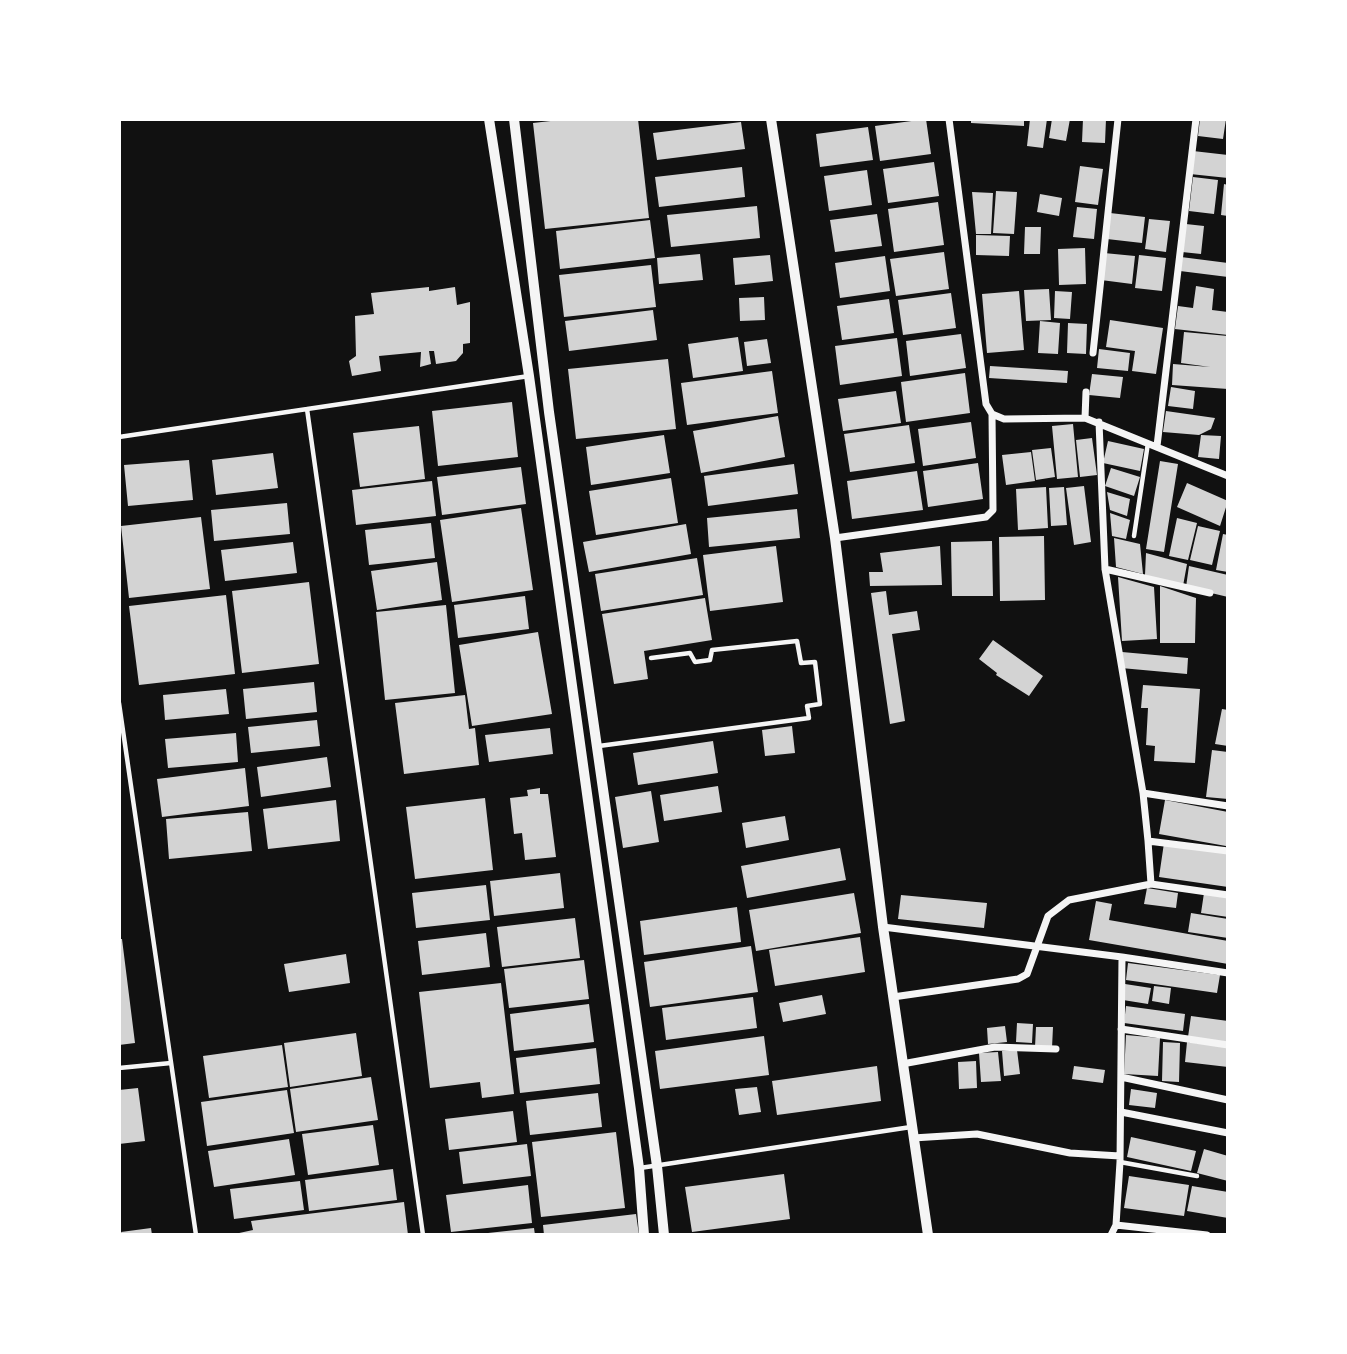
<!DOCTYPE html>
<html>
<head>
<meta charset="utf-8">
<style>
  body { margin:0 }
  #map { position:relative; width:1347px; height:1354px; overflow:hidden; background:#111; font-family:"Space Grotesk",sans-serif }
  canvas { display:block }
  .frame { position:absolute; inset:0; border:121px solid #fff; pointer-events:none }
</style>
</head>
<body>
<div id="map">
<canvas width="1347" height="1354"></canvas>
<div class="frame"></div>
</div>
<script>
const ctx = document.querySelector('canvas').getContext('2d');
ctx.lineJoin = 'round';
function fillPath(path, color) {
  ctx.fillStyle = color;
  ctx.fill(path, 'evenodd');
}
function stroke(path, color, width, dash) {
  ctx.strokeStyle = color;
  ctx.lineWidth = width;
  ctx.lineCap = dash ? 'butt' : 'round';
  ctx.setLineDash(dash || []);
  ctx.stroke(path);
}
const building = new Path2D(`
  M568,119H638L649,218L545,229L533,123Z
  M926,119L931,154L880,161L875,126Z
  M971,119H1024V126L971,123Z
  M1030,119H1047L1043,148L1027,146Z
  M1052,119H1070L1066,141L1049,138Z
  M1083,119H1106L1105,143L1082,142Z
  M1200,119H1226L1223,139L1198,136Z
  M741,122L745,149L657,160L653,133Z
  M868,127L873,160L820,167L816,134Z
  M1193,151L1228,155V178L1190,174Z
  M934,162L939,196L888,203L883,169Z
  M1080,166L1103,169L1098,205L1075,202Z
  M742,167L745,197L659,207L655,177Z
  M867,170L872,205L829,211L824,176Z
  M1193,177L1218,180L1214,214L1189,211Z
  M1224,184L1228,185V216L1221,215Z
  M996,191L1017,192L1014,234L993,233Z
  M972,192L993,193L991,234H976Z
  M1040,194L1062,198L1059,216L1037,212Z
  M938,202L944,245L894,252L888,209Z
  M757,206L760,238L671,247L667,215Z
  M1077,207L1097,209L1094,239L1073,237Z
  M1110,213L1145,217L1142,243L1107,239Z
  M877,214L882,246L835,252L830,220Z
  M1149,219L1170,221L1166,252L1145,249Z
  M650,220L655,258L560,269L556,231Z
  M1186,224L1204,226L1201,254L1182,252Z
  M1025,227H1041L1040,254H1024Z
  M976,235L1010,236L1009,256L976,255Z
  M1085,248L1086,284L1059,285L1058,249Z
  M944,252L949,289L896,296L890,259Z
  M1104,253L1135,256L1132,284L1101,280Z
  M700,254L703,280L659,284L657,258Z
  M770,255L773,281L735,285L733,258Z
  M1139,255L1166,258L1162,291L1135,288Z
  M885,256L890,291L840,298L835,263Z
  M1181,257L1228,263V277L1180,271Z
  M651,265L656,307L564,317L559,275Z
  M1196,286L1214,289L1212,310L1228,312V335L1175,329L1178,306L1193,308Z
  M429,287V291L455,287L457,305L470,302V343L463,344V353L456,361L436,364L434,351H429L431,364L420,367L421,352L379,356L381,371L352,376L349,361L356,356L355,316L374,314L371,293Z
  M1049,289L1051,320L1026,321L1024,290Z
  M1019,291L1024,350L987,353L982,294Z
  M1055,291L1072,292L1070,319L1054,318Z
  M951,293L956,328L903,335L898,300Z
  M764,297L765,320L740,321L739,298Z
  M889,299L894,333L842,340L837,306Z
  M653,310L657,340L569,351L565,321Z
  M1110,320L1163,328L1156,374L1132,371L1135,351L1106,347Z
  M1040,321L1060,323L1058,354L1038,353Z
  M1068,323L1087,324L1086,354L1067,353Z
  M1184,332L1228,336V389L1172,385L1173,364L1210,367L1181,363Z
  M961,334L966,368L910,376L906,341Z
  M738,337L743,371L693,378L688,344Z
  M897,338L902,376L840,385L835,346Z
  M767,339L771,363L747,366L744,342Z
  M1099,349L1130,353L1128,371L1097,368Z
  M668,359L676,429L576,439L568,369Z
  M990,366L1068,371L1067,383L989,378Z
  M772,371L778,413L687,425L681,383Z
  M965,373L970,413L906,422L901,382Z
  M1092,374L1123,377L1120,398L1089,395Z
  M1171,387L1195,391L1193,409L1168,406Z
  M896,391L901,423L843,431L838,399Z
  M512,402L518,457L438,466L432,411Z
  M1166,411L1215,418L1211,429L1199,435L1163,432Z
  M778,416L785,457L701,473L693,431Z
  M971,422L976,458L923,466L918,429Z
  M1073,424L1078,477L1057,479L1052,426Z
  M909,425L915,463L850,472L844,434Z
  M419,426L425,479L360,487L353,433Z
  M664,435L670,473L591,485L586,447Z
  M1201,435L1221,436L1219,459L1198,457Z
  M1092,438L1097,475L1080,477L1076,440Z
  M1108,441L1144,449L1140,471L1103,463Z
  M1051,448L1055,477L1036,480L1032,450Z
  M1031,452L1035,481L1006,485L1002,455Z
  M273,453L278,488L216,495L212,460Z
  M189,460L193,500L128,506L124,465Z
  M1160,461L1178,464L1164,552L1146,549Z
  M978,463L983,499L928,507L923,471Z
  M794,464L798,494L708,506L704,476Z
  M521,467L526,504L442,515L437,477Z
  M1111,468L1140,477L1134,496L1105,486Z
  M917,471L923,510L852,519L847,481Z
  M671,478L678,523L596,535L589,491Z
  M432,481L436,516L356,525L352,490Z
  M1187,483L1228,501L1220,526L1177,507Z
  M1084,486L1091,542L1074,545L1066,488Z
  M1046,487L1048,528L1018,530L1016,489Z
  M1064,487L1067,525L1051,526L1049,488Z
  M1107,492L1130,499L1127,516L1110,510Z
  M287,503L290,534L214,541L211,510Z
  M521,508L533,590L452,602L440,520Z
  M797,509L800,538L709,547L707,518Z
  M1110,513L1130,520L1126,539L1112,536Z
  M201,517L210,589L129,598L121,526Z
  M1177,518L1197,523L1188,560L1169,556Z
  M431,523L435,558L369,565L365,530Z
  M686,524L691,554L589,572L583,542Z
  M1198,526L1220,531L1212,565L1190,560Z
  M1223,534L1228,535V572L1216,570Z
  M1044,536L1045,600L1000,601L999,537Z
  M1114,538L1140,544L1143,574L1116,567Z
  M992,541L993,596H952L951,542Z
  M293,542L297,573L225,581L221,550Z
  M776,546L783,602L710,611L703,555Z
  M940,546L942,585L870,586L869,572H883L880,553Z
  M1146,553L1187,564L1183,586L1145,575Z
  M697,558L703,595L601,611L595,574Z
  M437,562L442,600L377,610L371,571Z
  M1189,566L1228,575V597L1186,587Z
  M1118,577L1154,587L1157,639L1122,641Z
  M309,582L319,664L242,673L232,591Z
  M1160,586L1196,598L1195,643H1160Z
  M886,591L889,615L917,611L920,630L892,634L905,721L890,724L871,593Z
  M226,595L235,674L139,685L129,606Z
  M525,596L529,629L458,638L454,605Z
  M705,598L712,640L644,651L648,679L614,684L602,614Z
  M446,605L455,693L385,700L376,612Z
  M538,632L552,714L472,726L459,645Z
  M993,640L1043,676L1029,696L996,675L997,673L979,659Z
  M1122,652L1188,658L1187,674L1121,668Z
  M314,682L317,712L246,719L243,689Z
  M1143,685L1200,689L1195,763L1154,761L1155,746L1146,745L1148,708H1141Z
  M226,689L229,714L165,720L163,695Z
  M465,695L469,729L475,728L479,765L404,774L395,703Z
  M1222,709L1228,710V746L1215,744Z
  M317,720L320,746L251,753L248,727Z
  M792,726L795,753L765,756L762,730Z
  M550,728L553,754L489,762L485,735Z
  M236,733L238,762L168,768L165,739Z
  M713,741L718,773L638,785L633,753Z
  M1212,750L1228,752V799L1206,797Z
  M327,757L331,787L261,797L257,767Z
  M245,768L249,806L162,817L157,779Z
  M718,786L722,812L664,821L660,795Z
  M540,788V794H548L556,857L525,860L522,833L514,834L510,798L528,796L527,790Z
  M651,791L659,842L623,848L615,797Z
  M485,798L493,870L415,879L406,807Z
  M336,800L340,841L268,849L263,809Z
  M1165,800L1228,812L1226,846L1159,834Z
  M248,812L252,851L169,859L166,819Z
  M785,816L789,840L746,848L742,823Z
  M1164,843L1228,853V887L1159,877Z
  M840,848L846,880L747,898L741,866Z
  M560,873L564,908L494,916L490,881Z
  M486,885L490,920L416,928L412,893Z
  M1147,888L1178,893L1176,908L1144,904Z
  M854,893L861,933L756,951L749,910Z
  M1204,893L1228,897V917L1201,913Z
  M901,895L987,903L984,928L898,919Z
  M1096,901L1112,904L1109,920L1228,941V964L1089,940Z
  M737,907L741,942L644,955L640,921Z
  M1191,913L1228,919V938L1188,932Z
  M575,918L580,958L502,967L497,927Z
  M486,933L490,967L422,975L418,941Z
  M860,937L865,972L775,986L769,950Z
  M119,939H122L135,1043L119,1045Z
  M751,946L758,992L650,1007L644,962Z
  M346,954L350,983L289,992L284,964Z
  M584,960L589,999L509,1008L504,969Z
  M1128,963L1220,975L1217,993L1126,980Z
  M501,983L514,1094L482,1098L480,1082L430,1088L419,992Z
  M1125,984L1151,988L1148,1004L1123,1000Z
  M1154,986L1171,988L1169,1004L1152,1001Z
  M822,995L826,1014L783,1022L779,1003Z
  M753,997L757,1028L666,1040L662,1008Z
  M589,1004L594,1042L514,1051L510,1014Z
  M1126,1006L1185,1014L1183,1031L1124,1023Z
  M1191,1016L1228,1021L1226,1042L1188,1037Z
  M1017,1023L1033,1024L1032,1043L1016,1042Z
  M1005,1026L1007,1042L988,1044L987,1028Z
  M1036,1027H1053L1052,1048L1035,1047Z
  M356,1033L362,1076L290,1087L284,1043Z
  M1126,1035L1160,1038L1158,1076L1124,1074Z
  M764,1036L769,1075L660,1089L655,1051Z
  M1163,1042L1180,1043L1179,1082L1162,1081Z
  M1187,1042L1228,1047V1067L1185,1062Z
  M282,1045L288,1087L209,1098L203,1056Z
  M596,1048L600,1084L520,1093L516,1058Z
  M1017,1050L1020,1074L1004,1076L1002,1051Z
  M998,1052L1001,1081L981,1082L979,1053Z
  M976,1061L977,1088L959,1089L958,1062Z
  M877,1066L881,1101L777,1115L772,1081Z
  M1074,1066L1105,1070L1103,1083L1072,1079Z
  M371,1077L378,1120L296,1132L290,1089Z
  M757,1087L761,1112L739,1115L735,1089Z
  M138,1088L145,1141L119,1144V1090Z
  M1131,1089L1157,1093L1155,1108L1129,1105Z
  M287,1090L294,1133L207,1146L201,1102Z
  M598,1093L602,1127L530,1135L526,1101Z
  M513,1111L517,1142L449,1150L445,1119Z
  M373,1125L379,1165L308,1175L302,1134Z
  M616,1132L625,1208L541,1217L532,1142Z
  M1131,1137L1196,1151L1191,1171L1127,1157Z
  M289,1139L295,1175L214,1187L208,1151Z
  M527,1144L531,1176L463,1184L459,1152Z
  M1204,1149L1228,1156V1181L1197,1173Z
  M393,1169L397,1200L309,1211L305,1180Z
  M784,1174L790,1219L692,1232L685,1187Z
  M1129,1176L1189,1185L1184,1216L1124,1208Z
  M300,1181L304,1210L234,1219L230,1189Z
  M528,1185L532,1223L451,1232L446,1195Z
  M1192,1186L1228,1192V1218L1187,1211Z
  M404,1202L408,1235H230L253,1230L251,1221Z
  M636,1214L639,1235H544L543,1225Z
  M151,1228L152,1235H122L121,1232Z
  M534,1228L535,1235H489L488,1233Z`);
const service = new Path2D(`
  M307,409L423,1235
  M119,437L529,376
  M1134,536L1148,443
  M119,703L196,1235
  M599,746L809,718L807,706L820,704L815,662L801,663L797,641L712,650L710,660L695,662L690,653L651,658
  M119,1068L171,1063
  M1120,1162L1197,1176
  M640,1168L911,1127`);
const minor = new Path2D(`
  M1093,353L1118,119
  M992,414L1004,419L1085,418L1228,476
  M1085,418L1086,392
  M1099,422L1105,569L1143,793
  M1157,446L1196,119
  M835,538L986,517L993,510L992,414L986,404L949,119
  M1105,569L1210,593
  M1148,841L1143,793L1228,806
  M1151,884L1148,841L1228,851
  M883,927L1122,957L1120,1162L1116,1225L1111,1235
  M1122,957L1228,973
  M893,997L1018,979L1027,974L1048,916L1069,900L1151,884L1228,895
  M1121,1029L1228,1045
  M902,1064L995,1047L1056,1049
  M1121,1077L1228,1100
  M1121,1112L1228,1133
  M913,1138L977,1134L1070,1153L1120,1156
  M1116,1225L1207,1235`);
const tertiary = new Path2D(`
  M489,119L529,376L639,1168L644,1235
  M514,119L549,412L657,1166L664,1235
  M771,119L835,538L883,927L928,1235`);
fillPath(building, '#d3d3d3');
stroke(service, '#f5f5f5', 4.5);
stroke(minor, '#f5f5f5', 7);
stroke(tertiary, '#f5f5f5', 10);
</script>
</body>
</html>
